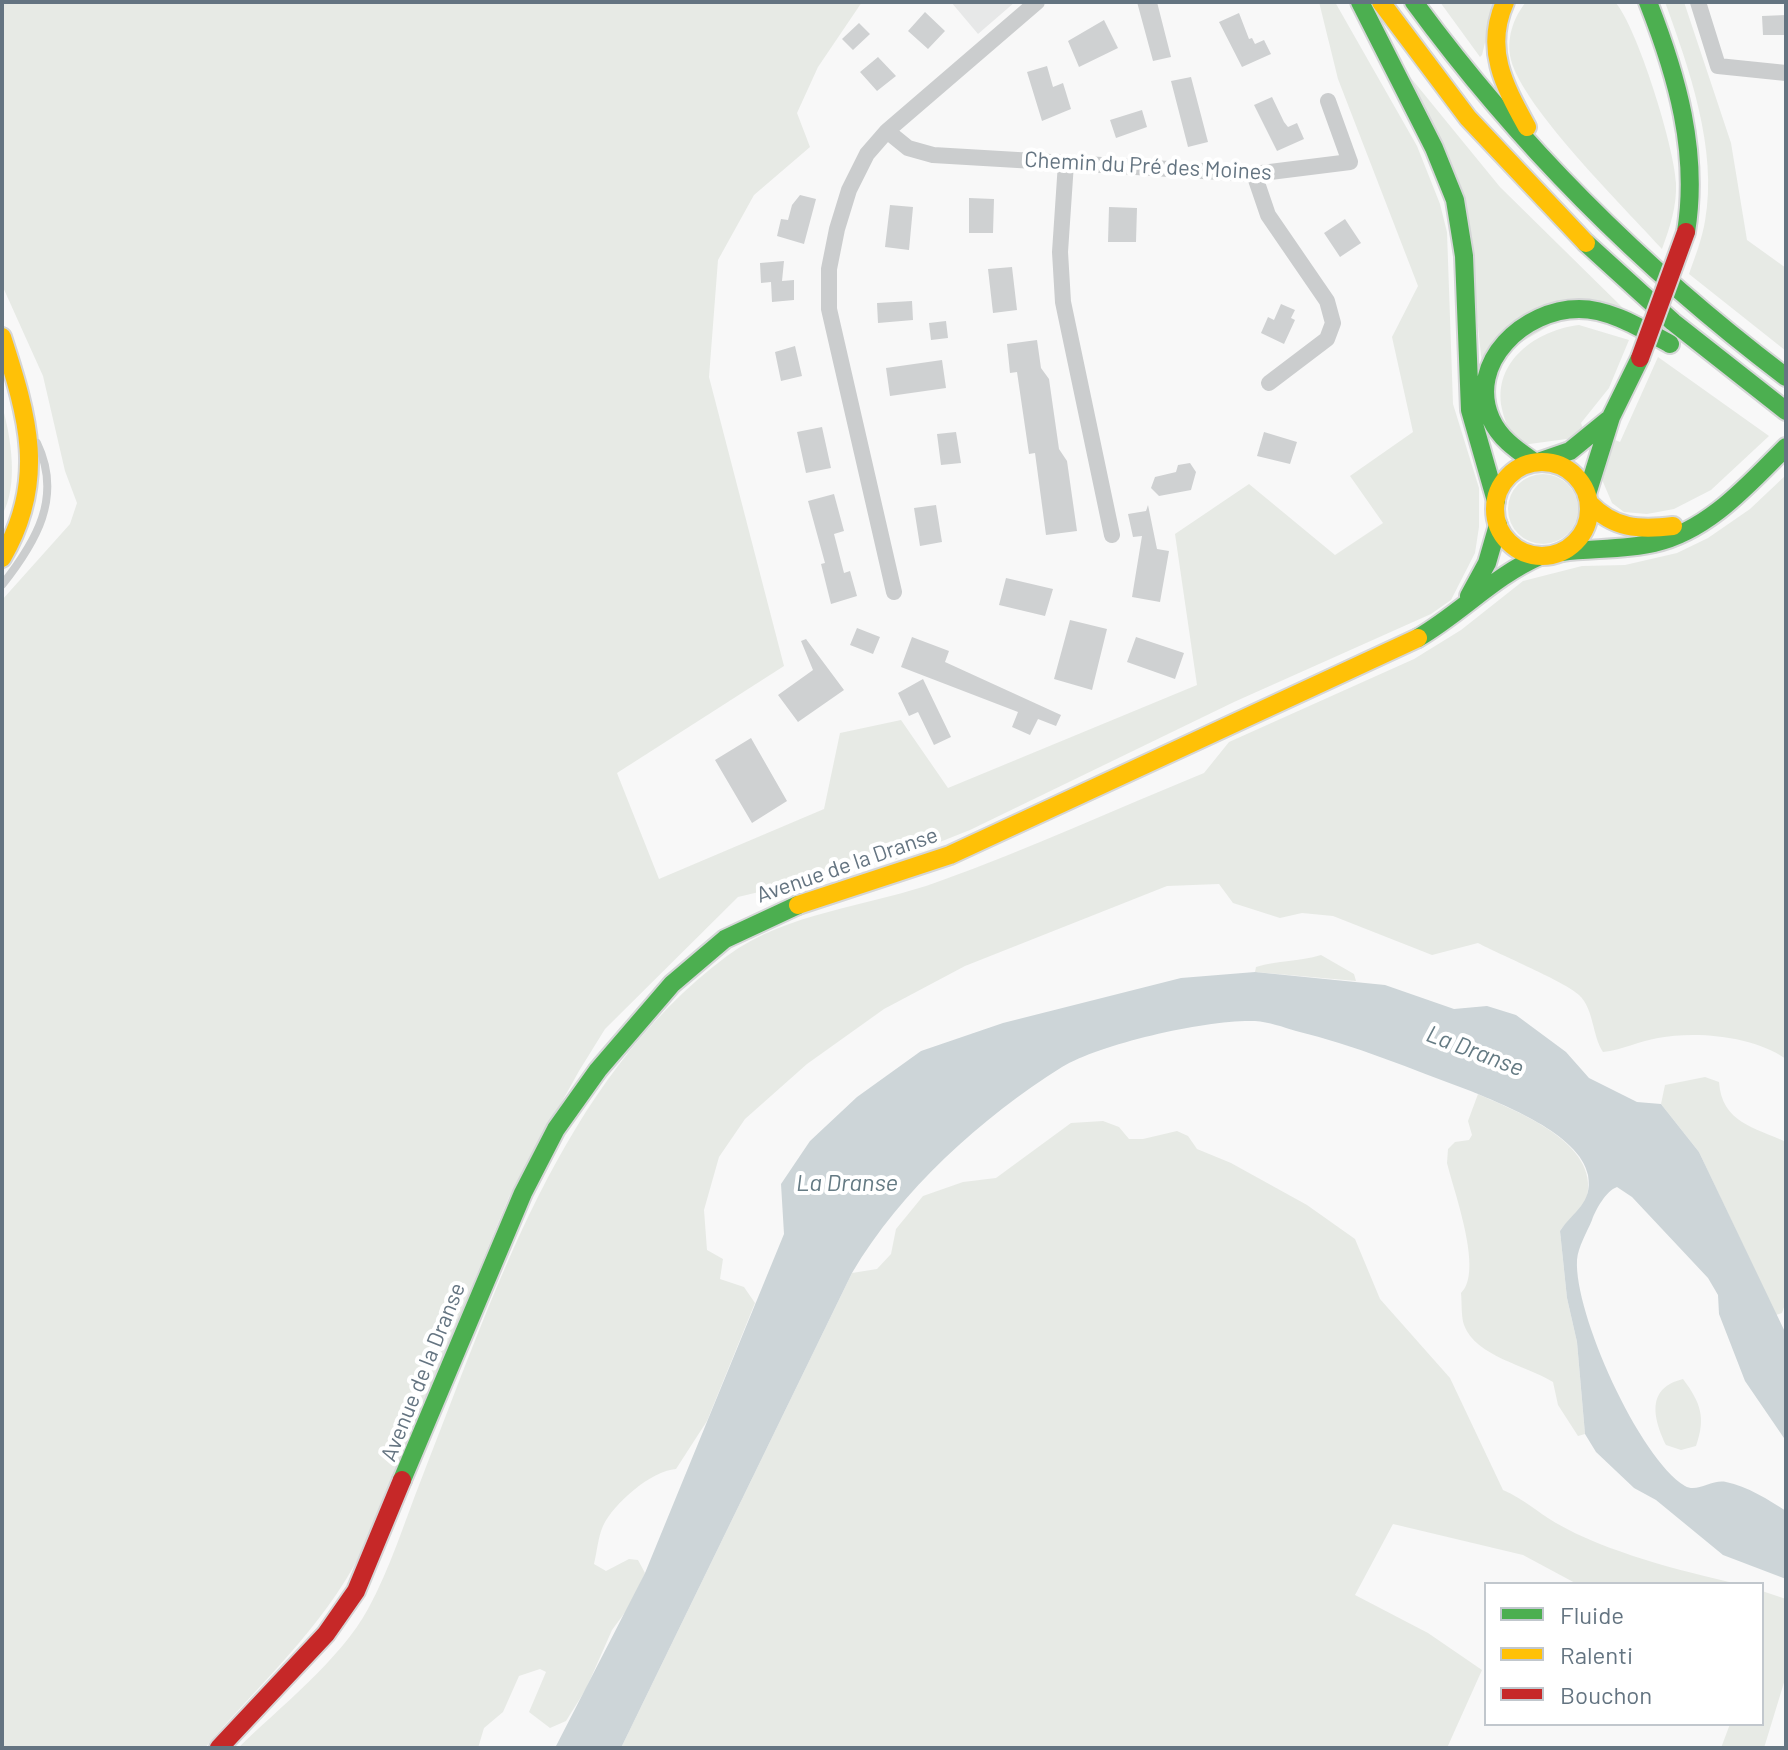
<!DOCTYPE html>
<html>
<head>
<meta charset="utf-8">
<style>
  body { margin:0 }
  #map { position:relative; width:1788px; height:1750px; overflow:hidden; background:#f8f8f8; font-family:Barlow,sans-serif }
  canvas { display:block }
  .frame { position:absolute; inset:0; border:4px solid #647481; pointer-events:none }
  .legend { position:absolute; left:1484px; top:1582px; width:280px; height:144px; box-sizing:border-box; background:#fff; border:2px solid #c1c7cd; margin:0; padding:10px 14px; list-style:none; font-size:24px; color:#647481 }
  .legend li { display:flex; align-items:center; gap:16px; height:40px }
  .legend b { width:40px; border:2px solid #c1c7cd }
</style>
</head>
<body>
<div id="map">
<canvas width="1788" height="1750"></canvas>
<div class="frame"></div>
<ul class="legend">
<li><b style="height:10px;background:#4caf50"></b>Fluide</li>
<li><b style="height:10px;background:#ffc107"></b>Ralenti</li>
<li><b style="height:10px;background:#c62828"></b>Bouchon</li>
</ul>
</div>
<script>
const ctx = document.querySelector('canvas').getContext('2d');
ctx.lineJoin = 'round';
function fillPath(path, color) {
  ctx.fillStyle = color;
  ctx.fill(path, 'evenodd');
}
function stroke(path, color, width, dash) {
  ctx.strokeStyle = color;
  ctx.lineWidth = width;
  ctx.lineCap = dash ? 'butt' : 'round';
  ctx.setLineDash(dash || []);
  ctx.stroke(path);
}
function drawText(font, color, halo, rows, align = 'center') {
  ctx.font = font + ' Barlow,sans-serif';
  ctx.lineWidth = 8;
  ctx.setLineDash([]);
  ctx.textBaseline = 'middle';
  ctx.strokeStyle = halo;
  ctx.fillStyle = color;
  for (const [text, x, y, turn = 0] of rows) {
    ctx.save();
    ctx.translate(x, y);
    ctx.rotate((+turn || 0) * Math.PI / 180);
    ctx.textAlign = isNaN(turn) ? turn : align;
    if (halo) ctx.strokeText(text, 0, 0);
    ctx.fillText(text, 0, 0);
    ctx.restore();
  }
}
const built = new Path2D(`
  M951,2H1015L978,34Z`);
const green = new Path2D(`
  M2,2H862L818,67L797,113L810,147L754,195L718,260L709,377L784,666L617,773L659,879L824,809L840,733L901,720L948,788L1197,685L1175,534L1249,484L1335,555L1383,523L1350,476L1413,432L1392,337L1418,286L1338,79L1319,2H1335L1417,146L1440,204L1447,232L1453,404L1479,488V527L1475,553L1451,600L1431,614L1234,702L970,830L897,859L738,897L605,1029L579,1071L509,1197L361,1553C322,1629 259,1684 205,1748H2V600L70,524L77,503L65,471L43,376L2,285Z
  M1440,2H1495L1482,55L1480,57Z
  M1526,2H1615C1637,26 1675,149 1676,183C1677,206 1670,227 1662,249C1625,208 1524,109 1511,60C1506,39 1513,18 1526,2Z
  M1665,2H1684L1731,143L1747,240L1786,268V351L1689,274C1695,257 1702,239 1705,221C1718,150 1689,68 1665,2Z
  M1397,61L1500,187L1623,308L1592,301L1482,365L1474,288Z
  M1579,325L1629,340L1609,388L1581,423L1583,429L1574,438L1522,445L1513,440C1509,430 1504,419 1502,409C1492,361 1537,330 1579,325Z
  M1658,357L1769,436L1711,490L1674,509L1647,514L1624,512L1612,503L1600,475L1615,440L1620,442Z
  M2,406C11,436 19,486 2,515Z
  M1508 509a35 35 0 1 1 70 0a35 35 0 1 1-70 0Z
  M1786,475V1059C1753,1036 1697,1031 1658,1038C1639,1041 1622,1050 1603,1052C1592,1035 1594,1009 1579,995C1566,982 1498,954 1478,943L1432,955L1333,916L1302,913L1280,918L1233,903L1219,884L1167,886L965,966L884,1009L807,1064L745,1119L719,1157L704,1210L707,1250L723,1259L720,1279L744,1287L755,1303L707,1421L676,1469C651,1471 614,1503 603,1526C598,1537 597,1552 594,1564L606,1571L629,1559L638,1560L645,1573L629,1607L612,1630L586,1689L566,1721L550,1728L529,1712L546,1672L540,1669L519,1676L503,1712L484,1728L478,1748H238C279,1708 341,1659 368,1609C390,1569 404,1523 421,1480C495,1294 559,1082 727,956C788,911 870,907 940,881C1029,849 1116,809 1204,773L1229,742L1414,659L1461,630L1523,581L1582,566L1625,565L1677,553L1708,538L1750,509Z
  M1321,955L1354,974L1356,981L1255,972L1256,967C1278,960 1299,962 1321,955Z
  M1705,1077L1719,1082C1722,1123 1754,1127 1786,1142V1301L1782,1313L1776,1315L1699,1152L1661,1104L1665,1085Z
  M1478,1094C1517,1112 1600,1142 1587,1198C1583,1214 1568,1218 1560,1231L1567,1298L1577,1342L1585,1434L1578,1436L1558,1405L1553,1382C1526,1365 1476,1357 1464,1325C1461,1316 1462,1303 1461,1293C1484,1272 1454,1192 1447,1163L1448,1149L1455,1142L1469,1140L1472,1135L1468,1121Z
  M1103,1121L1119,1127L1129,1139H1143L1177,1131L1188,1136L1197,1149L1231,1163L1307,1205L1355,1239L1380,1299L1450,1378L1503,1490C1524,1499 1537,1512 1556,1523C1606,1552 1681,1571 1738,1584H1577L1523,1555L1393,1524L1355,1595L1428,1633L1482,1670L1447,1748H621L852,1273L877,1269L891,1254L896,1229L923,1196L963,1182L996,1178L1071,1123Z
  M1683,1379C1701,1403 1706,1418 1696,1446L1681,1450L1666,1445C1653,1418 1646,1388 1683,1379Z
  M1762,1591L1786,1599V1676L1764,1748H1721L1730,1724H1762Z`);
const water = new Path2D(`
  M1255,972L1385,985L1454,1009L1487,1006L1516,1015L1566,1052L1589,1078L1637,1102L1661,1104L1699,1152L1786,1334V1441L1745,1381L1719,1314L1718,1295L1708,1278L1632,1197L1617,1187C1606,1191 1596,1209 1592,1220C1587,1232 1578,1247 1577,1260C1574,1313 1639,1458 1685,1486C1697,1493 1712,1479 1726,1482C1747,1486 1769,1500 1786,1511V1579L1723,1555L1656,1500L1634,1488L1596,1452L1585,1434L1577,1342L1567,1298L1560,1231C1573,1211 1593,1204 1588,1175C1580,1134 1502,1104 1468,1090C1411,1069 1355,1045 1296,1031C1283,1027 1269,1022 1255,1021C1210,1019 1101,1043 1062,1067C981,1118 901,1190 852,1273L621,1748H555L645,1573L784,1234L781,1184L810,1141L857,1097L921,1051L1003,1023L1181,978Z`);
const building = new Path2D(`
  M1137,2H1157L1171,57L1153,61Z
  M925,12L945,31L928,49L908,31Z
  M1239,13L1249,39L1252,38L1255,44L1264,40L1271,54L1242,67L1219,22Z
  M1786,15V35H1763L1762,16Z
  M1104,20L1118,48L1079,67L1068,41Z
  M859,23L870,34L853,50L842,39Z
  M878,57L896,76L877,91L860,72Z
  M1047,66L1053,87L1063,83L1071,109L1042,121L1027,72Z
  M1191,77L1208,142L1188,147L1171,81Z
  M1272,97L1284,122L1288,127L1297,123L1304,139L1277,151L1254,105Z
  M1142,110L1147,127L1116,138L1110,120Z
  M800,195L816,199L804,244L777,236L781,219L788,220L792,205Z
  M969,198L994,199L993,233H969Z
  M890,205L913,207L909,250L885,247Z
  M1109,207L1137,208L1136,242H1108Z
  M1345,219L1361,243L1340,257L1324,233Z
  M784,261L782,281L794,280V300L772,302L771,282L761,283L760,263Z
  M1012,267L1017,310L993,313L988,269Z
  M912,301L913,320L878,323L877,303Z
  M1281,304L1295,310L1291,318L1295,320L1284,344L1261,333L1268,317L1274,320Z
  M946,321L948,338L931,340L929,323Z
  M1037,340L1041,368L1049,379L1059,449L1067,461L1077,531L1046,535L1035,453L1029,454L1017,372L1010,373L1007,344Z
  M795,346L802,376L781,381L775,352Z
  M942,360L946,388L890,396L886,368Z
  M822,427L831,468L806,473L797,432Z
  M956,432L961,463L941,465L937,434Z
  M1264,432L1297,442L1290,464L1257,456Z
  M1190,463L1196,472L1191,490L1159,496L1151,488L1155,477L1176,472L1178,465Z
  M834,494L844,531L834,534L844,573L850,571L857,596L831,604L821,564L825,563L808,501Z
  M936,505L942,542L920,546L914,508Z
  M1148,505L1157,549L1169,551L1160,602L1132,597L1142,536L1133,537L1128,514L1146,511Z
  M1006,578L1053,589L1045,616L999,605Z
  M1070,620L1107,629L1092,690L1054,679Z
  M857,628L880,637L873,654L850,645Z
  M912,637L949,651L945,662L1061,715L1056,726L1038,719L1030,735L1012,727L1018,712L901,667Z
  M1136,637L1184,653L1175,679L1127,662Z
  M806,639L844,690L798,722L778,695L813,670L801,641Z
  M923,679L951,737L934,745L918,712L909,716L898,693Z
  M751,738L787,801L752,823L715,760Z`);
const lane = new Path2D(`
  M2,585C36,542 63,497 37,443`);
const street = new Path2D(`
  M1698,2L1718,66L1786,73
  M887,131L908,148L933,155L1254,174L1350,162L1328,101
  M1066,163L1060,252L1063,302L1112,535
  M1254,174L1268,215L1327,301L1333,323L1327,339L1269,383
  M894,592L829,309V269L837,229L849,190L867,154L887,131L1037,2`);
const fast = new Path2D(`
  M1360,2L1434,148L1455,200L1464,256L1470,410L1496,501
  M1414,2C1520,147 1643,269 1786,377
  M1648,2C1677,76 1699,152 1686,232
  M1586,243L1673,322L1786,411
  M1541,461L1570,451L1608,420
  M1534,462C1517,450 1500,439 1491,419C1466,362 1525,309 1579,309C1611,309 1642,329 1670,344
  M1587,494L1611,417L1640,358
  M1562,552C1592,548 1624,550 1654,543C1708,531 1748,485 1786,447
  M1469,596L1487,563L1498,525
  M1418,638C1461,613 1494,576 1540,556
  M402,1480L523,1193L556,1129L598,1070L672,984L725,939L798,905`);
const slow = new Path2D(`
  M1381,2L1468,118L1586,243
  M1505,2C1484,49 1504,85 1527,127
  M2,337C28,417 47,481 2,558
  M1495 509a47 47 0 1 1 94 0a47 47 0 1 1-94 0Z
  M1589,503C1614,529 1639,530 1673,526
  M798,905L950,855L1418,638`);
const jam = new Path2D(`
  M219,1748L326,1634L356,1591L402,1480`);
const jamBridge = new Path2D(`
  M1640,358L1686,232`);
const streetNames = [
  ["Chemin du Pré des Moines",1148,166,3],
  ["Avenue de la Dranse",847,865,-19],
  ["Avenue de la Dranse",423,1372,-68]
];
const waterNames = [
  ["La Dranse",1475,1051,21],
  ["La Dranse",847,1183]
];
fillPath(built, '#e7e8e8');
fillPath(green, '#e7eae5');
fillPath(water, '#cdd5d8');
fillPath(building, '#cfd1d2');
stroke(fast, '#d5d6d7', 22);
stroke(slow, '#d5d6d7', 22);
stroke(jam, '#d5d6d7', 22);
stroke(lane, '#cbcdce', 8);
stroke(street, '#cbcdce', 16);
stroke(fast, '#4caf50', 18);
stroke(slow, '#ffc107', 18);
stroke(jam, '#c62828', 18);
stroke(jamBridge, '#d4d5d5', 22, []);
stroke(jamBridge, '#c62828', 18);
drawText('22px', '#647481', '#fff', streetNames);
drawText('italic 24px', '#647a83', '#fff', waterNames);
</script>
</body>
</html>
